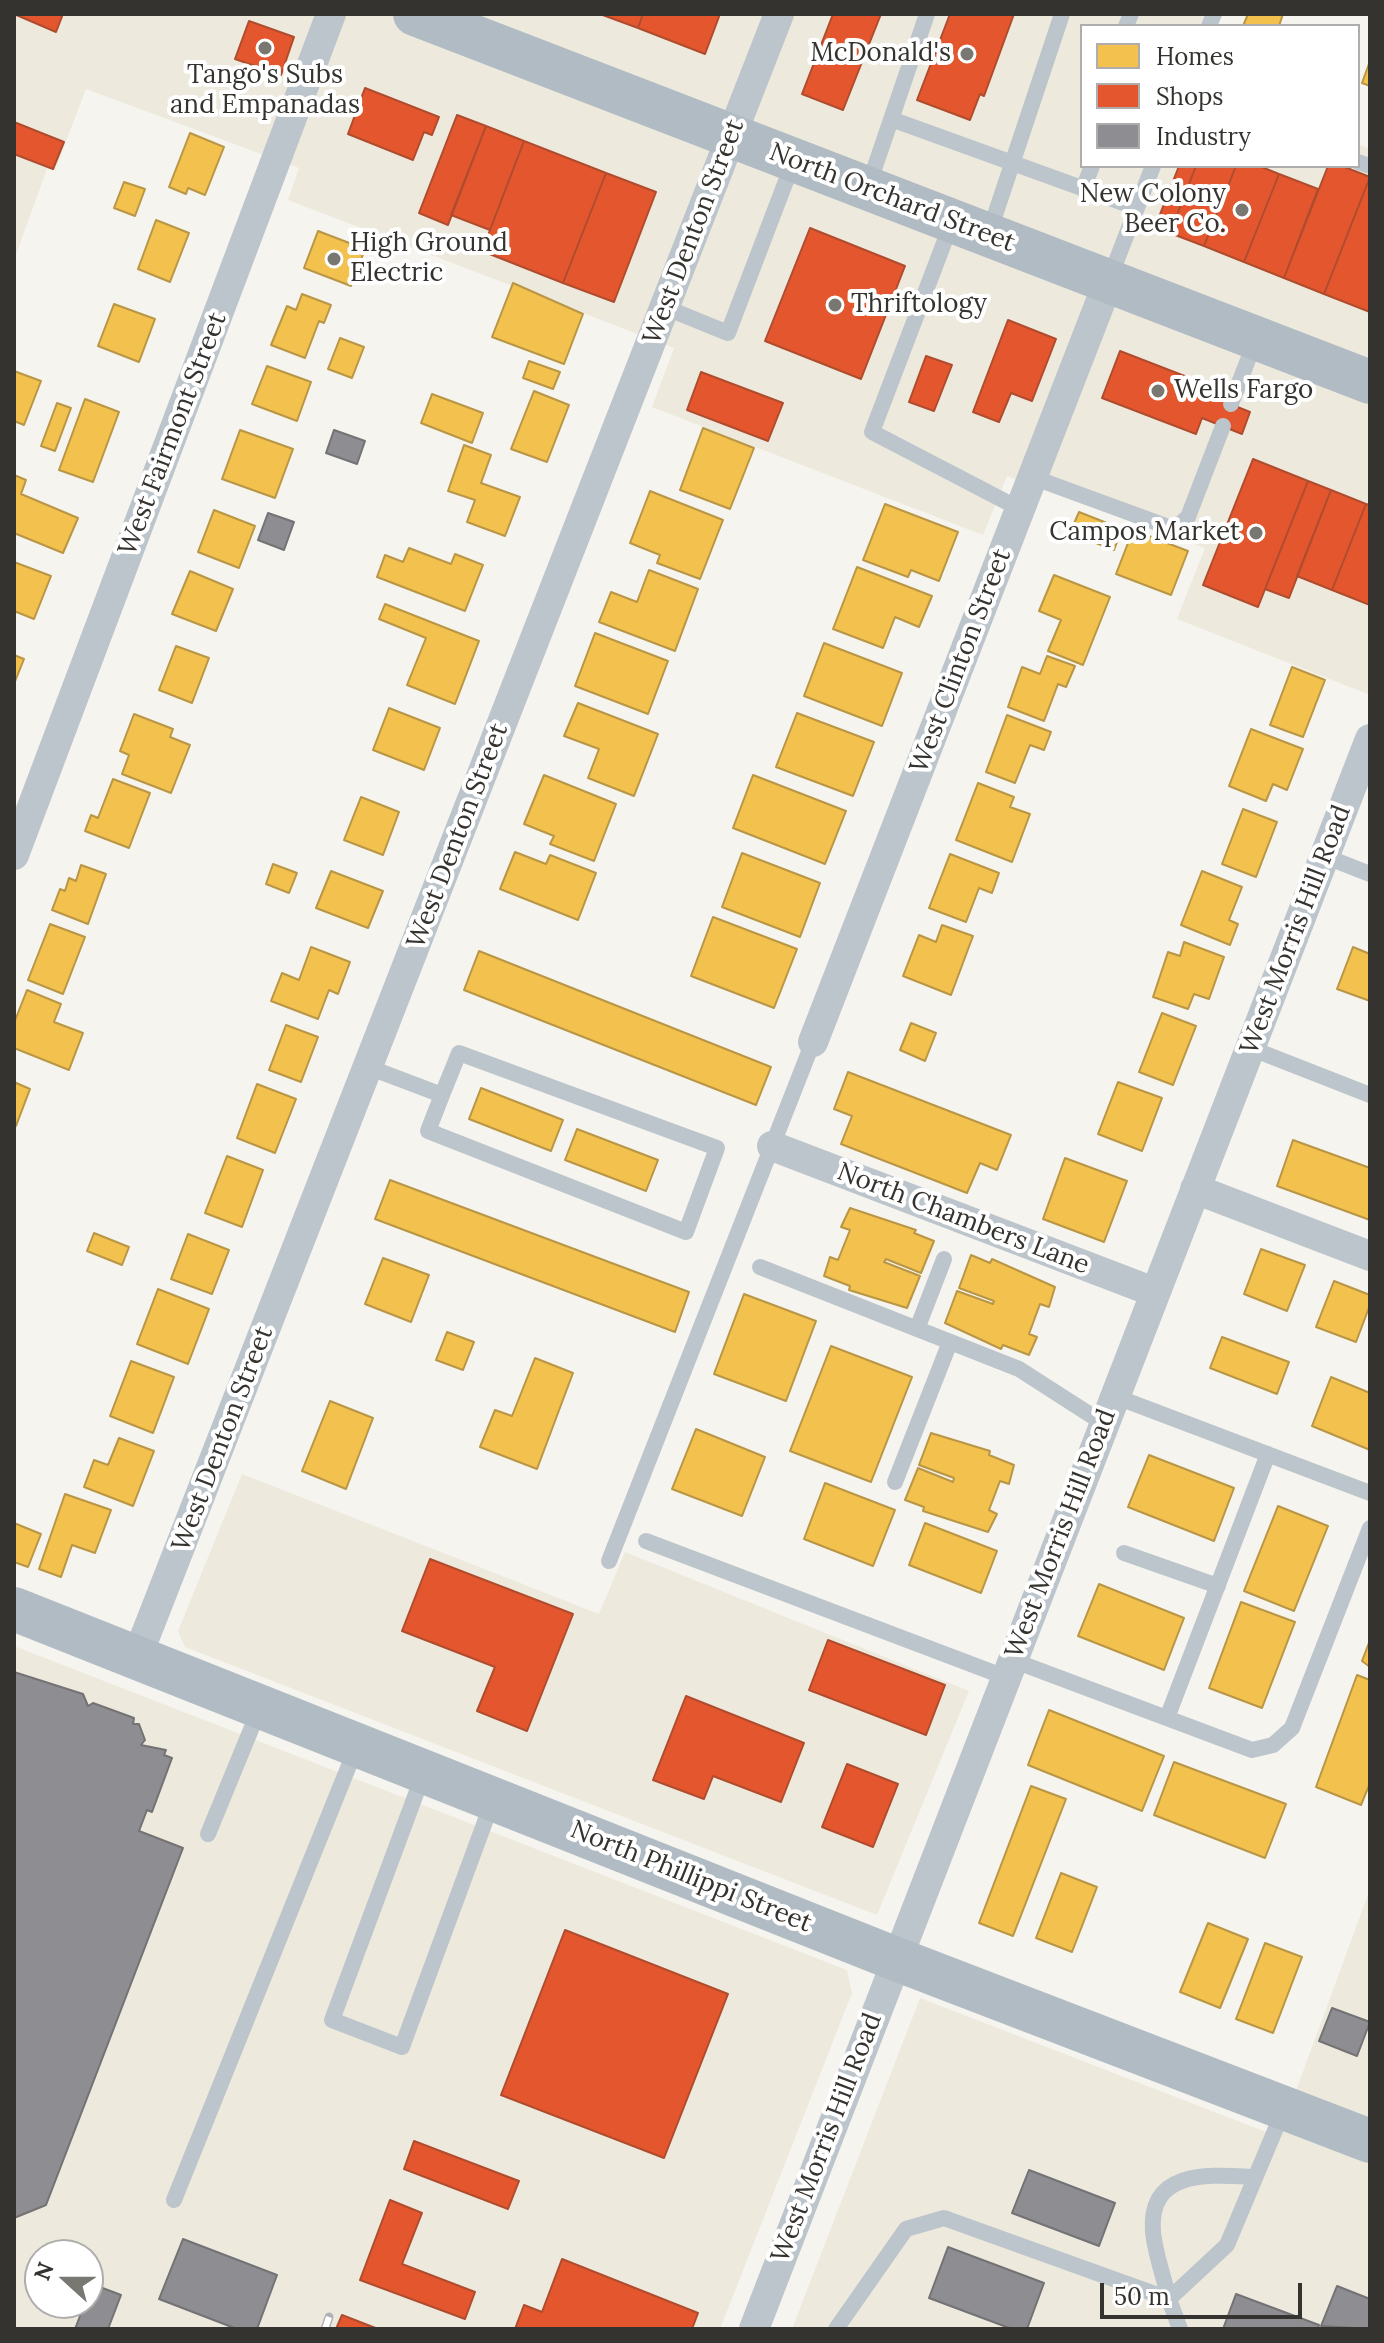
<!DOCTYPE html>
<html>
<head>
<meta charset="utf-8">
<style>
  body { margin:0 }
  #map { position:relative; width:1384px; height:2343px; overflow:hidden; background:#f6f4ee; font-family:Lora,serif }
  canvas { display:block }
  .frame { position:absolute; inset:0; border:16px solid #35332f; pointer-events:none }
  .legend { position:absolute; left:1080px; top:24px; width:280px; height:144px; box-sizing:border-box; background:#fff; border:2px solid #aeadac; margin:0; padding:10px 14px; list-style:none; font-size:24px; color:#35332f }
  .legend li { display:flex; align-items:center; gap:16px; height:40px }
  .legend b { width:40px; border:2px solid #aeadac }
  .north { position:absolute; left:24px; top:2239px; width:80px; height:80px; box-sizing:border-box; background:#fff; border:2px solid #aeadac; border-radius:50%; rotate:291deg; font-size:22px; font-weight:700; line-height:32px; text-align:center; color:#35332f }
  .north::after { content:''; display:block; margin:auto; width:28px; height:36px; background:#797772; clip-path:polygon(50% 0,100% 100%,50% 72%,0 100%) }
  .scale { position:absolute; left:1100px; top:2283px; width:202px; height:36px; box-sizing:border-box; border:4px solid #35332f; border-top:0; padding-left:10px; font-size:24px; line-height:28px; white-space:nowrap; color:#35332f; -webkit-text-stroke:6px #fff; paint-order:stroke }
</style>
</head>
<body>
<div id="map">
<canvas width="1384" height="2343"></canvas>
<div class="frame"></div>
<ul class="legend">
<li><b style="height:22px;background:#f2c14e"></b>Homes</li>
<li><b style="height:22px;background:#e4572e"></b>Shops</li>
<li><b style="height:22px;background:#8d8d92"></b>Industry</li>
</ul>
<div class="north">N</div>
<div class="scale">50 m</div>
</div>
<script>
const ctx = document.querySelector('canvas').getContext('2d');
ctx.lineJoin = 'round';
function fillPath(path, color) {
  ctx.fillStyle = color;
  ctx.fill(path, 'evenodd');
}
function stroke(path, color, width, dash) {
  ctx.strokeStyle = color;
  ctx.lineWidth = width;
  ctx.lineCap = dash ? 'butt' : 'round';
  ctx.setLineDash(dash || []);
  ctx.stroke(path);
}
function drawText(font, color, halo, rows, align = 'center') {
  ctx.font = font + ' Lora,serif';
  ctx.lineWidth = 8;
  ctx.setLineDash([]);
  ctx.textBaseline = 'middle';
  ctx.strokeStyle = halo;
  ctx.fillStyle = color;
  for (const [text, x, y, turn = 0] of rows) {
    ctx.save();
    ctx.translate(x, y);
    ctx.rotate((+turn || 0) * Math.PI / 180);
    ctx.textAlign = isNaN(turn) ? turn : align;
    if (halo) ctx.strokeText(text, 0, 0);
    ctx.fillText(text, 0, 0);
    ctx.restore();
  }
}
const built = new Path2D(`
  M14,14H1222L1217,26H1082V166H1358V144L1370,149V695L1177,619L1205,548L1007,476L983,535L652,407L674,348L288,200L299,168L86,89L55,170L47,169L14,260Z
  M242,1474L599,1614L625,1552L969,1691L877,1915L185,1647L178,1631Z
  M14,1646L847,1970L852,1993L720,2329H14ZM40,2255H88V2303H40Z
  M1370,1889V2329H792L920,1998L1279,2137Z`);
const homes = new Path2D(`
  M1248,14H1283L1279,26H1243Z
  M1370,61V86L1362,83Z
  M190,133L224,147L205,195L188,188L186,194L169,187Z
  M124,182L145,189L135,216L114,208Z
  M156,220L189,233L170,282L138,269Z
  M318,231L365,249L351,286L304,268Z
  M513,283L583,314L564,364L492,337Z
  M302,294L331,305L324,323L319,321L305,358L271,345L287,306L296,310Z
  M114,304L155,319L139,362L98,346Z
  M340,338L364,347L352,378L328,369Z
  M529,361L560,372L553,389L523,378Z
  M267,366L311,382L297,421L252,404Z
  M14,371L41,381L24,425L14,421Z
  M534,391L569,405L547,462L511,449Z
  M432,394L483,413L472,443L421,423Z
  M85,399L119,412L93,482L59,470Z
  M57,403L71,408L55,451L41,446Z
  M703,428L754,448L730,509L680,490Z
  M240,430L293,449L275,498L222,479Z
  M464,445L491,455L481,483L520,497L505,536L467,522L475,500L448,491Z
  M14,475L26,480L21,494L78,518L63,553L14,533Z
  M650,491L723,520L700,579L657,563L660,555L630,543Z
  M885,504L958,532L939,581L911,570L908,577L863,560Z
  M214,510L255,526L239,568L198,552Z
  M1079,512L1122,529L1114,550L1070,533Z
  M1133,530L1188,551L1171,595L1116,574Z
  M409,548L451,564L455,554L483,565L465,611L377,577L385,555L403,562Z
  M14,562L51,576L34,619L14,611Z
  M857,567L932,596L919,627L895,617L883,648L833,629Z
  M649,570L698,589L675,651L599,622L611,592L637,602Z
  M190,571L233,589L216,631L172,614Z
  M1054,575L1110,597L1083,665L1048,651L1061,620L1039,611Z
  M385,604L479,641L455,704L407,685L426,638L379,619Z
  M595,633L668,661L648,714L575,686Z
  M824,643L902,673L882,726L804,696Z
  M176,646L209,658L192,703L159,690Z
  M14,655L24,659L14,684Z
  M1047,656L1075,666L1066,687L1058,684L1044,721L1008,707L1022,667L1040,674Z
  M1292,667L1325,680L1303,737L1270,725Z
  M578,703L658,734L634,796L588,778L599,749L564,736Z
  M389,708L440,728L424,770L373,750Z
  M797,713L874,742L853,796L776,767Z
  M134,714L173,729L170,737L190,745L171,793L122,774L129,755L120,751Z
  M1007,715L1051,732L1044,750L1030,745L1015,783L986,772Z
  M1251,729L1303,749L1287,790L1273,784L1266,801L1229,786Z
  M544,775L616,804L594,861L550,844L554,836L524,824Z
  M753,775L846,811L825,864L733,828Z
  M113,779L150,793L129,848L85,831L91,815L98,818Z
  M978,783L1014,797L1010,807L1030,814L1012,862L956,840Z
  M361,797L399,812L383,855L344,840Z
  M1243,809L1277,822L1256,877L1222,864Z
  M515,852L546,864L550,855L596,873L578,920L500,889Z
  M742,853L820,883L800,937L722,907Z
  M950,854L999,873L992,893L979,888L966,922L929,908Z
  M273,864L297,873L289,893L266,884Z
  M81,865L106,874L88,924L52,910L60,889L65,891L69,878L76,881Z
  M331,871L383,891L368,928L316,908Z
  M1202,871L1242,887L1229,920L1238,924L1230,945L1181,925Z
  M713,917L797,949L774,1008L691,976Z
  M50,924L85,937L63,994L28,980Z
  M942,925L973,936L951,995L903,976L919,935L936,942Z
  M1184,942L1224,957L1209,999L1194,994L1188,1009L1153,997L1168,952L1180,956Z
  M311,947L350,962L338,994L329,990L318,1019L271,1001L282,973L299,980Z
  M1353,947L1370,954V1001L1337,989Z
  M479,951L771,1067L756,1105L464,990Z
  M27,990L61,1004L54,1022L83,1033L69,1070L14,1048V1023Z
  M1162,1013L1196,1026L1173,1085L1139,1072Z
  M911,1023L936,1033L925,1061L900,1050Z
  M286,1025L318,1037L301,1082L269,1070Z
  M848,1072L1011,1135L997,1170L980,1163L967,1193L841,1144L852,1116L834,1109Z
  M14,1082L30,1089L16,1126L14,1125Z
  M1118,1082L1162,1098L1142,1151L1098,1134Z
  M257,1084L296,1099L275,1153L237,1138Z
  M481,1088L563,1120L551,1151L469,1119Z
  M577,1129L658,1160L646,1191L565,1160Z
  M1293,1140L1370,1168V1220L1277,1186Z
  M227,1156L263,1170L242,1227L205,1213Z
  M1065,1158L1127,1181L1104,1242L1043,1219Z
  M390,1180L689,1292L675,1332L375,1219Z
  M850,1208L916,1230L914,1233L934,1241L921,1273L886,1259L884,1262L920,1276L907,1308L849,1290L850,1286L824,1276L830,1257L838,1260L850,1230L841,1227Z
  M94,1233L129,1247L122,1265L87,1251Z
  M188,1234L229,1250L212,1294L171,1279Z
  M1261,1249L1305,1265L1287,1311L1244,1294Z
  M971,1255L990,1263L992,1259L1055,1287L1049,1307L1040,1304L1029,1334L1037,1337L1029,1355L1003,1345L1001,1349L945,1323L957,1291L993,1304L994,1301L959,1288Z
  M383,1258L429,1275L411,1322L365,1304Z
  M1334,1281L1370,1295V1305L1356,1342L1316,1327Z
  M158,1289L209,1309L188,1364L137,1344Z
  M744,1294L816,1321L786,1401L714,1374Z
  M447,1332L474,1342L463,1370L436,1360Z
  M1222,1337L1289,1362L1277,1394L1210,1368Z
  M831,1346L912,1377L871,1482L790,1451Z
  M535,1358L573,1373L537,1469L480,1447L495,1410L512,1416Z
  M131,1361L174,1377L153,1433L110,1416Z
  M1331,1377L1370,1393V1450L1312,1426Z
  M330,1401L373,1418L346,1489L302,1471Z
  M696,1429L765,1457L742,1516L672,1489Z
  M931,1433L990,1451L989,1455L1014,1465L1009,1484L1000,1481L989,1510L997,1514L988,1532L923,1511L924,1507L905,1500L918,1468L953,1482L954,1478L919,1465Z
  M119,1438L154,1451L133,1506L84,1487L94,1460L108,1465Z
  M1149,1455L1234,1488L1214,1541L1128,1507Z
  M825,1483L895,1510L873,1566L804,1539Z
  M65,1494L111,1510L95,1553L72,1545L61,1577L39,1569Z
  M1278,1506L1328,1526L1294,1611L1244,1591Z
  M14,1523L41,1534L28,1567L14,1562Z
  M925,1523L997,1551L981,1593L909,1565Z
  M1099,1584L1184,1618L1164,1670L1078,1636Z
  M1241,1602L1295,1622L1262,1708L1209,1688Z
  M1370,1640V1667L1362,1661Z
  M1357,1675L1370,1680V1783L1361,1805L1316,1787Z
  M1049,1710L1164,1756L1142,1811L1028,1765Z
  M1174,1762L1286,1804L1265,1858L1154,1815Z
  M1031,1786L1066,1799L1013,1936L979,1923Z
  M1061,1873L1097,1887L1072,1952L1036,1938Z
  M1208,1923L1248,1939L1220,2008L1180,1992Z
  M1265,1943L1302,1957L1273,2033L1236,2019Z`);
const shops = new Path2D(`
  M14,14H63L56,32Z
  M600,14H643L638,28Z
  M643,14H720L705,54L638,28Z
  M833,14H881L843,110L802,94Z
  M950,14H1014L984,96L980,94L970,120L917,100Z
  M249,21L294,37L281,75L235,59Z
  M365,88L439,117L432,135L424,132L413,160L348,134Z
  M457,115L486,126L448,225L419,213Z
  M14,122L64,142L53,169L14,154Z
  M486,126L524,141L490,230L451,215Z
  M524,141L606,173L563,283L482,251Z
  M1179,166H1196L1170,233L1155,227Z
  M1196,166H1236L1204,246L1170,233Z
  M1236,166H1259L1279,174L1244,262L1204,246Z
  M1328,166H1342L1370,177L1324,294L1284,278Z
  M606,173L656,192L614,302L563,283Z
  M1279,174L1318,189L1284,278L1244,262Z
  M1370,177V312L1324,294Z
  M810,228L905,266L861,379L765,341Z
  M1008,320L1056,339L1032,401L1011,393L999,422L973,412Z
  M1120,351L1213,387L1210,396L1250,412L1242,434L1202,418L1196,434L1102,398Z
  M926,356L952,365L934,411L909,402Z
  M701,372L783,403L768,441L687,410Z
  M1253,459L1308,481L1258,607L1203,585Z
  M1308,481L1331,490L1289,598L1265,589Z
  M1331,490L1366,504L1332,590L1297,576Z
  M1366,504L1370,505V605L1332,590Z
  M430,1559L573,1614L527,1731L477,1711L495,1667L402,1631Z
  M828,1640L945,1685L926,1735L809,1690Z
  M686,1696L804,1743L781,1802L713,1776L704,1799L653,1780Z
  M847,1764L898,1784L873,1847L822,1827Z
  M565,1930L728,1994L664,2158L501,2095Z
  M414,2141L519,2181L508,2209L404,2169Z
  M390,2200L422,2213L402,2264L475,2292L465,2319L360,2280Z
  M562,2259L698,2313L692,2329H515L524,2305L542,2312Z
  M342,2315L378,2329H336Z`);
const industry = new Path2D(`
  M334,430L365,441L357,464L326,453Z
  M268,513L294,522L284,550L258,540Z
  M14,1672L83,1694L88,1706L93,1703L134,1718L133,1724H139L145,1740L141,1745L166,1750L164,1755L172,1758L152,1812L147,1810L139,1831L183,1848L46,2205L14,2218Z
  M1332,2008L1370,2022L1357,2056L1319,2041Z
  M1029,2170L1115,2203L1099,2246L1012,2213Z
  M183,2239L277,2275L257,2329H237L159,2299Z
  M948,2247L1044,2283L1027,2329H1012L929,2298Z
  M92,2284L121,2295L108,2329H75L85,2303H88Z
  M1337,2286L1370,2299V2329L1321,2326Z
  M1236,2294L1319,2325L1318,2329H1223Z`);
const lane = new Path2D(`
  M1126,26L1131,14
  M1209,26L1214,14
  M891,119L1137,208
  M1358,162L1370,166
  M868,187L927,14
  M1083,189L1092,166
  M952,222L872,432L1020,509
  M989,233L1062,14
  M1109,280L1153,166
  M664,307L728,333L794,160
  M1231,404L1256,339
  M1032,477L1174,529L1188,517L1223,426
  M1324,856L1370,874
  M1250,1048L1370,1095
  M368,1067L442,1095L428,1131L686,1232L717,1148L459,1053L442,1095
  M760,1267L1019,1369L1103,1423
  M917,1329L944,1259
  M1114,1396L1370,1493
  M895,1482L950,1342
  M646,1541L1005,1677
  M1124,1553L1218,1586
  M609,1561L813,1042
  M1012,1660L1252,1750L1273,1745L1292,1728L1370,1528
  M1167,1718L1268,1454
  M423,1775L332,2020L402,2047L493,1800
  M208,1834L259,1710
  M174,2200L356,1748
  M1169,2299L1227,2245L1284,2109
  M1169,2299C1164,2278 1155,2253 1153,2232C1148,2168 1211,2175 1255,2177
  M836,2329L906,2229L944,2218L1169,2299L1180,2329`);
const street = new Path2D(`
  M14,855L331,14
  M813,1042L1109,280
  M772,1146L1154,1292
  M1195,1189L1370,1256
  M137,1657L779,14
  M754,2329L1370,739`);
const secondary = new Path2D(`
  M415,14L1370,382
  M14,1609L896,1959L1370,2141`);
const rail = new Path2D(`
  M325,2329L329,2317`);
const markers = [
  [265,48,8,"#797772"],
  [967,54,8,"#797772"],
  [1242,210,8,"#797772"],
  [334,259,8,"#797772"],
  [835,305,8,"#797772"],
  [1158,391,8,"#797772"],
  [1256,533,8,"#797772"]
];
const poiNames = [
  ["McDonald's",951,54],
  ["Tango's Subs",265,76,"center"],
  ["and Empanadas",265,106,"center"],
  ["New Colony",1226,195],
  ["Beer Co.",1226,225],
  ["High Ground",350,244,"left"],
  ["Electric",350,274,"left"],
  ["Thriftology",851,305,"left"],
  ["Wells Fargo",1174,391,"left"],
  ["Campos Market",1240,533]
];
const streetNames = [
  ["North Orchard Street",892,198,21],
  ["West Denton Street",694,232,-69],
  ["West Fairmont Street",173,434,-69],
  ["West Clinton Street",961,661,-69],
  ["West Denton Street",458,836,-69],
  ["West Morris Hill Road",1296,930,-69],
  ["North Chambers Lane",963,1219,21],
  ["West Denton Street",223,1439,-69],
  ["West Morris Hill Road",1061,1534,-69],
  ["North Phillippi Street",691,1877,22],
  ["West Morris Hill Road",827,2138,-69]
];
fillPath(built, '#eee9dd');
fillPath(homes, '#f2c14e');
stroke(homes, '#b99645', 2);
fillPath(shops, '#e4572e');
stroke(shops, '#b04c2e', 2);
fillPath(industry, '#8d8d92');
stroke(industry, '#737274', 2);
stroke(lane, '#bcc5cb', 16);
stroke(street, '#bcc5cb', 30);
stroke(secondary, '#b0bbc3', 44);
stroke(rail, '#b0b3b5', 9);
stroke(rail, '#fff', 6, [18]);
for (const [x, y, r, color] of markers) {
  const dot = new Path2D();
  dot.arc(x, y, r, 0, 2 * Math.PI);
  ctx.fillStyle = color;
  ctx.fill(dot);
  stroke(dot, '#fff', 3);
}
drawText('26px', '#35332f', '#fff', poiNames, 'right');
drawText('26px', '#35332f', '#fff', streetNames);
</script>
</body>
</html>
